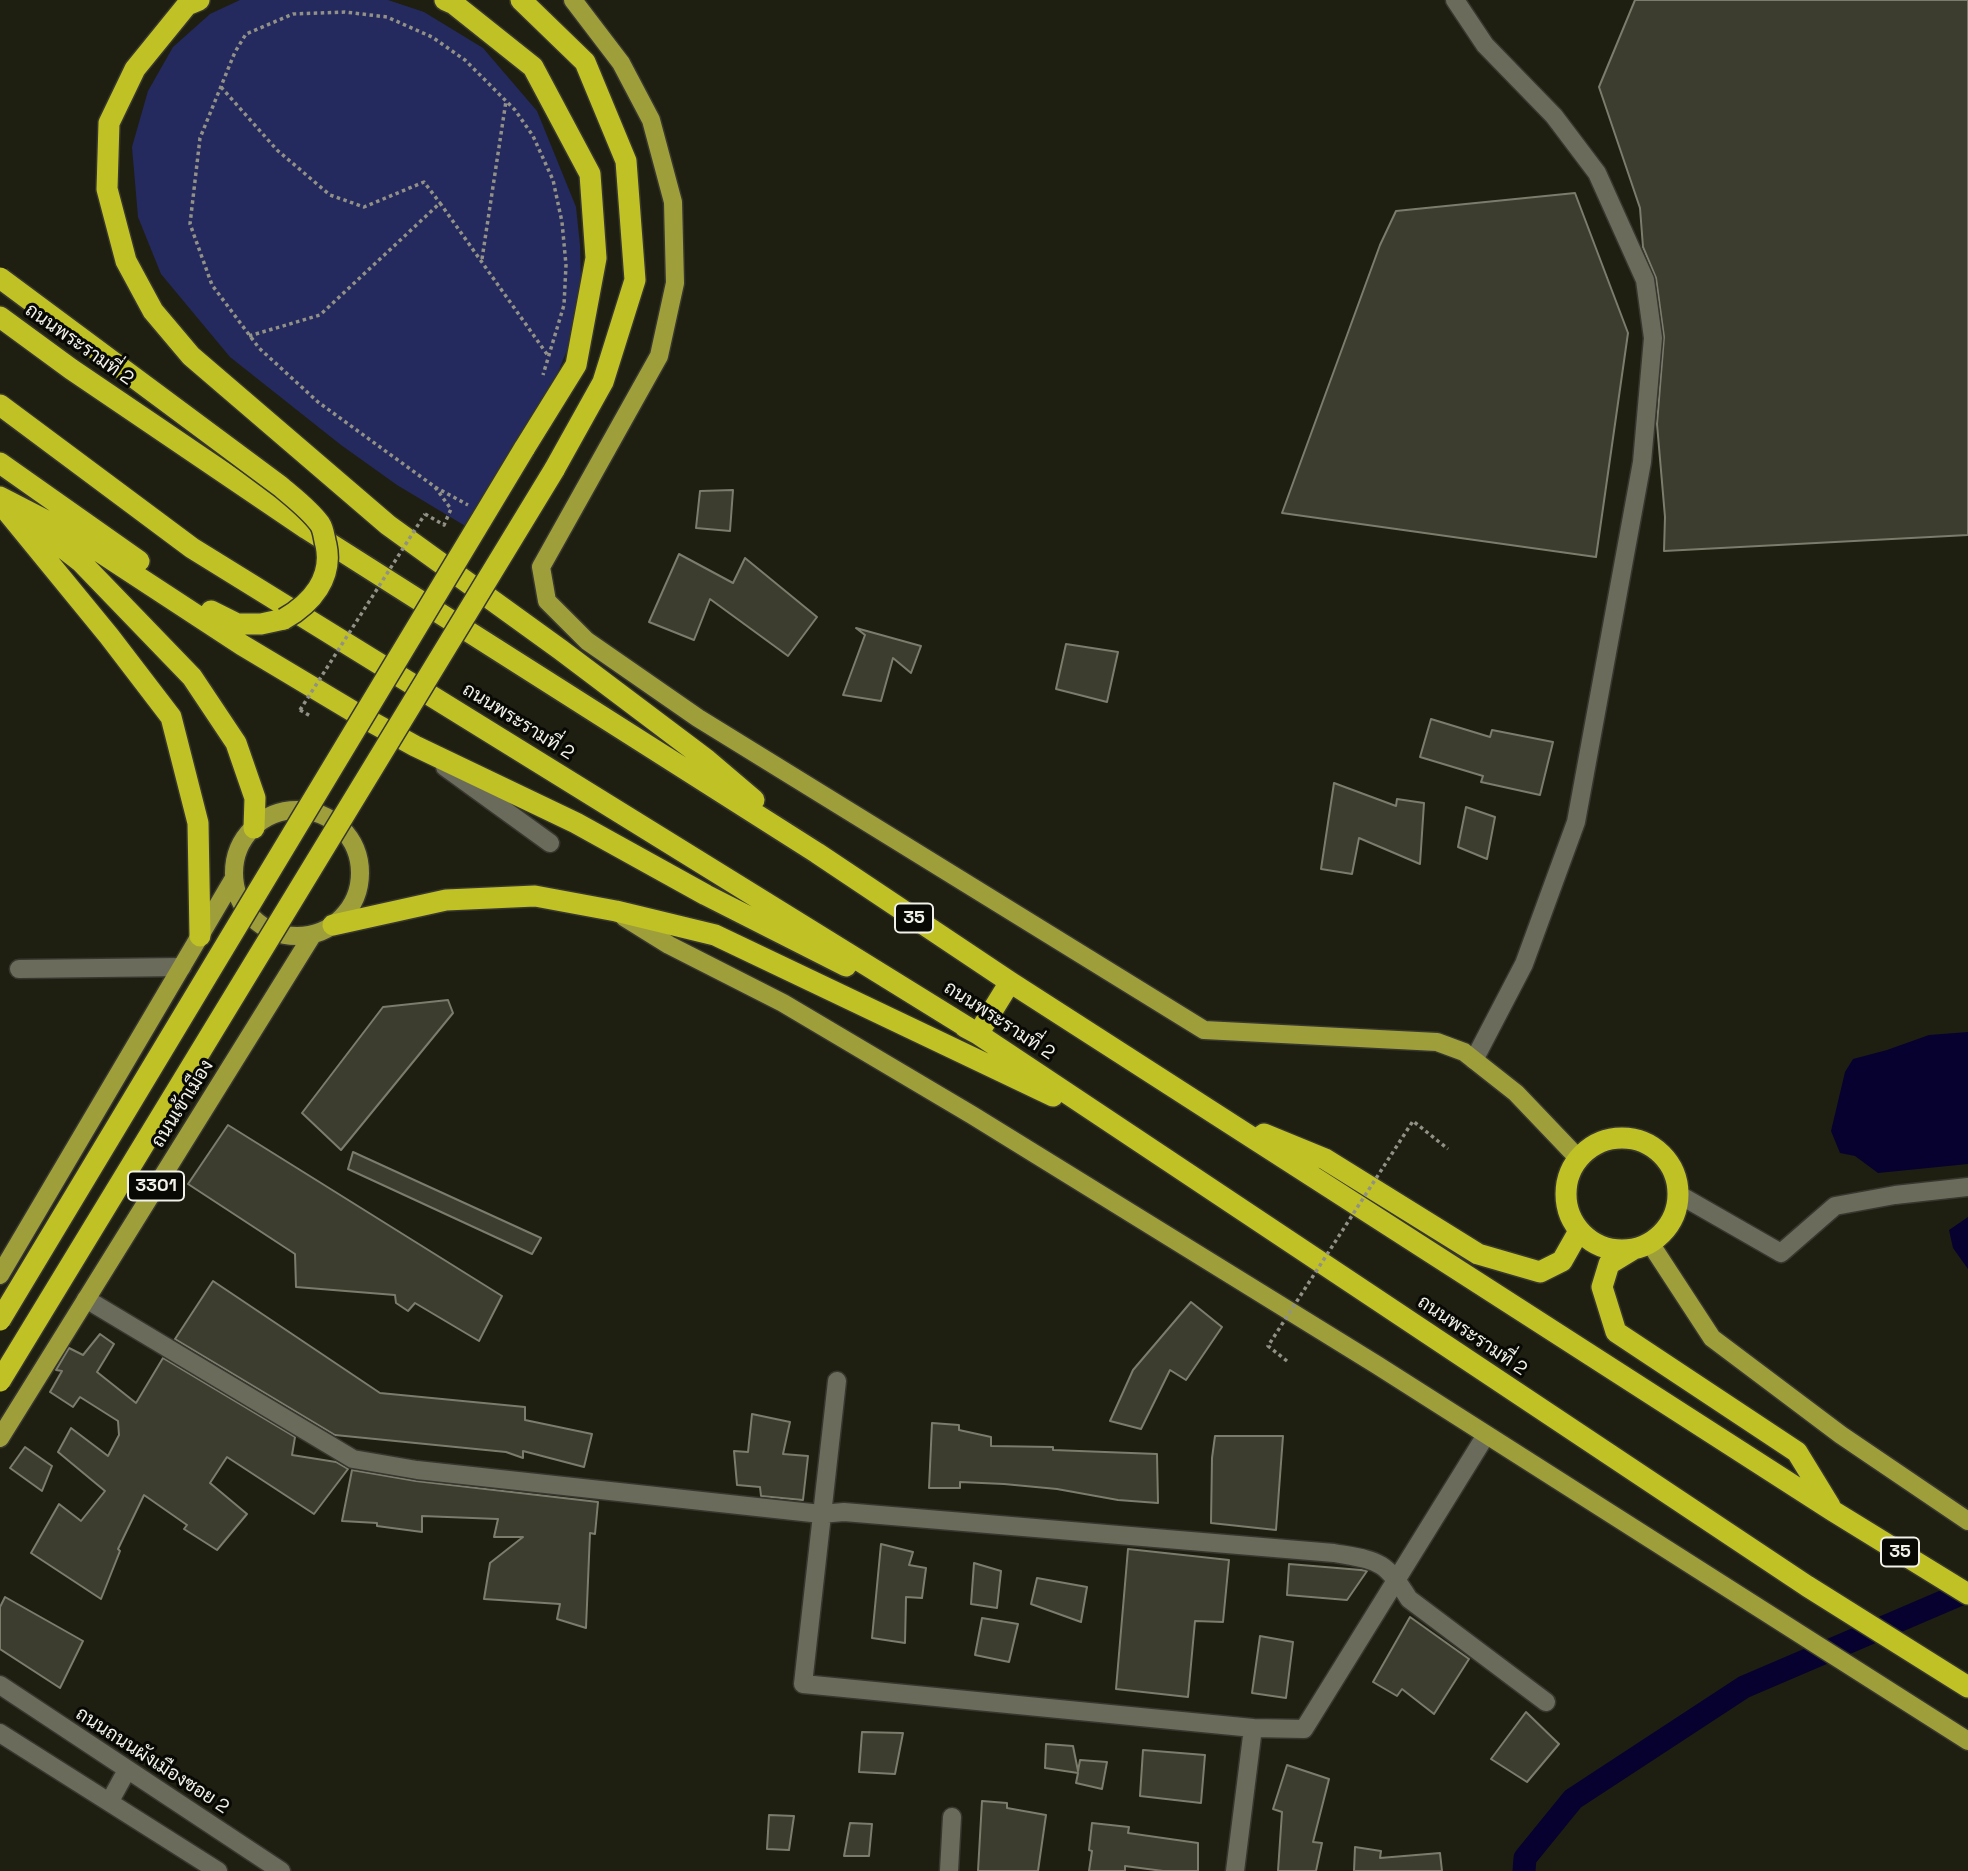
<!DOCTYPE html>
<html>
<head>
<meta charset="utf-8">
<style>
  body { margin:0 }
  canvas { display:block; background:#1e1e11 }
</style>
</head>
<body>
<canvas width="1968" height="1871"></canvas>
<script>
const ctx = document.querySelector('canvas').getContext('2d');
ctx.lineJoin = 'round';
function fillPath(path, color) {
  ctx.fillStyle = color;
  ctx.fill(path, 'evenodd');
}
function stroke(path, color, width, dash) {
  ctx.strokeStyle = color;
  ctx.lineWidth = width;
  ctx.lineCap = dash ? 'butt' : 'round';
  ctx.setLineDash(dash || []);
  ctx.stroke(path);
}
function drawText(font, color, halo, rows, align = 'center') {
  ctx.font = font + ' "Space Grotesk",Sarabun,sans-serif';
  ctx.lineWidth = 6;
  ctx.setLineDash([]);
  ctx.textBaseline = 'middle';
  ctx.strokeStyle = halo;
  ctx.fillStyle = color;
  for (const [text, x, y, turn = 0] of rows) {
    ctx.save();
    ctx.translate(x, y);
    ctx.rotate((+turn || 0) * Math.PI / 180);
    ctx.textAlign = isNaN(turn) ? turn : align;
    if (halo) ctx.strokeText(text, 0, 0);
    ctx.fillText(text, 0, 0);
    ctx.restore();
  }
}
const green = new Path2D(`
  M240,0H388L424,12L483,48L537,111L576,207L580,245L581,283L572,338L549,394L467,527L397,485L341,445L230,357L161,274L138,217L132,147L148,91L173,47L210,14Z`);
const water = new Path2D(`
  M1968,1032V1164L1878,1173L1855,1156L1840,1153L1831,1131L1845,1072L1853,1059L1887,1050L1929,1035Z
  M1968,1217V1269L1953,1248L1949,1230Z`);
const canal = new Path2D(`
  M1524,1871L1525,1858L1573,1799L1744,1687L1968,1591`);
const building = new Path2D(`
  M1635,0H1968V535L1664,551L1665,517L1657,424L1664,337L1656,278L1643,247L1640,208L1599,87Z
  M1575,193L1628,333L1596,557L1282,513L1380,245L1396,211Z
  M733,490L730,531L696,528L700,491Z
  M679,554L733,583L745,558L817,617L788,656L710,599L694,640L649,622Z
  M856,628L921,646L911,673L893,658L881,701L843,695L865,635Z
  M1066,644L1118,652L1107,702L1056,689Z
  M1431,719L1490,737L1492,730L1553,742L1540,795L1481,782L1483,776L1420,757Z
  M1334,783L1396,806L1397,799L1424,803L1420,864L1359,838L1352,874L1321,869Z
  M1466,807L1495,817L1487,859L1458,847Z
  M448,1000L453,1013L341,1150L302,1113L383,1007Z
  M228,1125L502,1296L479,1341L415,1303L408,1311L396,1303L395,1295L296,1287L295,1254L188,1184Z
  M353,1152L541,1238L532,1254L348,1169Z
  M213,1281L380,1393L525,1407V1420L592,1434L584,1467L523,1451V1458L506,1452L335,1435L175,1339Z
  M1191,1302L1222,1327L1186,1380L1170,1370L1141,1429L1110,1421L1133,1370Z
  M100,1334L114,1344L97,1372L136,1403L163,1358L295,1437L292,1455L336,1462L348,1469L314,1514L227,1457L210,1483L247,1514L217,1550L184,1529L187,1525L144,1495L118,1549L120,1551L101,1599L31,1553L59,1504L81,1521L105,1491L58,1452L71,1428L108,1456L119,1435L118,1421L80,1397L73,1407L50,1392L62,1371L56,1370L69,1348L83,1355Z
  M752,1414L790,1422L783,1454L808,1456L803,1500L761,1496L760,1487L737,1485L734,1451L748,1452Z
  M932,1423L959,1425V1430L991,1437V1446L1053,1447V1450L1157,1454L1158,1503L1118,1500L1057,1489L1004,1484L960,1482V1488H929Z
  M1215,1436H1283L1276,1530L1211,1523L1212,1458Z
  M25,1447L52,1466L42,1491L10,1468Z
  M352,1470L416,1481L598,1502L595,1534L590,1533L586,1628L557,1619L560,1604L484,1599L490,1563L523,1537H494L498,1519L422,1516V1532L377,1526V1523L342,1521Z
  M881,1544L913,1552L909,1565L926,1568L922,1598L906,1597L905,1643L872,1638Z
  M1128,1549L1229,1560L1223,1622L1195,1621L1188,1697L1116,1689Z
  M974,1563L1001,1571L997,1608L971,1604Z
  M1289,1564L1361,1570L1367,1571L1347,1600L1287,1595Z
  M1037,1578L1087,1587L1081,1622L1031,1604Z
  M5,1597L83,1641L60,1688L0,1649V1607Z
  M1410,1617L1469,1659L1434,1714L1402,1689L1397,1696L1373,1682Z
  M982,1618L1018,1624L1009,1662L975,1655Z
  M1260,1636L1293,1642L1286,1698L1252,1693Z
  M1526,1712L1559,1744L1527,1782L1491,1759Z
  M862,1732L903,1733L895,1774L859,1772Z
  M1046,1744L1073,1746L1078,1771L1080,1760L1107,1762L1102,1789L1076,1783L1078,1773L1045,1768Z
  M1143,1750L1205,1755L1201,1803L1140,1796Z
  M1287,1765L1329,1779L1313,1842L1322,1843L1316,1871H1278L1282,1812L1273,1809Z
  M982,1801L1007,1803V1808L1046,1815L1038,1871H978Z
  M769,1815L794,1816L789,1850L767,1849Z
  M850,1823L872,1824L869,1856H844Z
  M1092,1823L1129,1827L1128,1833L1198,1843V1871H1163L1125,1866V1871H1089L1092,1851L1089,1850Z
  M1355,1847L1381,1851L1380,1858L1440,1853L1442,1871H1354Z`);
const path = new Path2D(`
  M221,87L277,150L330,195L364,207L424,182L440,203
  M482,259L506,101
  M249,336L320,315L440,203L549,357
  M435,487L468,505
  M425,514L444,525L451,509L435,487L318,402L259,348L212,285L190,224L200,138L235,52L246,34L293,14L345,12L387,17L432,37L465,60L515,110L533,136L553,180L562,222L566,265L564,305L543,375
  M300,710L312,717`);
const minor = new Path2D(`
  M1455,0L1485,45L1554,116L1597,173L1645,280L1653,338L1642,462L1576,822L1524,964L1474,1060
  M445,767L550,843
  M19,969L182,967
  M1678,1194L1781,1253L1835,1206L1895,1195L1968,1187
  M86,1299L353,1459L417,1470L821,1514L844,1512L1334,1553C1378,1561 1384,1559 1409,1599L1546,1702
  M837,1381L803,1684L1253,1728L1304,1729L1486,1435
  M0,1685L281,1871
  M0,1733L218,1871
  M110,1801L127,1770
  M949,1871L952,1817
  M1235,1871L1253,1728`);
const major = new Path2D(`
  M573,0L621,63L651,120L673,202L675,283L659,356L541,567L547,601L587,641L698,718L1204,1030L1437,1042L1464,1052L1516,1093L1578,1158
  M234 873a63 63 0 1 1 126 0a63 63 0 1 1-126 0Z
  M624,917L669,945L783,1003L972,1115L1377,1365L1968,1741
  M1650,1243L1712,1338L1841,1435L1968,1521
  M0,1275L234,878
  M0,1438L313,934`);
const highway = new Path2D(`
  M199,0L187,5L135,69L109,123L107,189L126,261L153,311L191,356L388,525L561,650L707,760L754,800
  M445,0L454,4L533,67L590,174L596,258L576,365L524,449
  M521,0L585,62L626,161L635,280L603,382L554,470
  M0,317L71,369L307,529L817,853L1010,982L1833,1511L1968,1594
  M0,405L192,548L978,1034L1807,1586L1968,1687
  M0,463L139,561
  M0,497L74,535L242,645L359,715L415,746L576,823L706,895L846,966
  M0,503L109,636L171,717L198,823L200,936
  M32,524L81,562L192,677L236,743L255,798L254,828
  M211,611L237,624H261L284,619
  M333,925L446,900L535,896L616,911L715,935L1053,1096
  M965,1027L978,1034L1010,982
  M1264,1134L1325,1159L1478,1254L1540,1272L1562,1261L1579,1231
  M1566 1194a56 56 0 1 1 112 0a56 56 0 1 1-112 0Z
  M1632,1250L1609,1264L1602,1287L1616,1332L1797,1452L1830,1506`);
const pathBridge = new Path2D(`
  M300,710L425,514
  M1287,1361L1268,1346L1413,1121L1448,1149`);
const highwayBridge = new Path2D(`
  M0,278L280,486C294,498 309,509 320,524C324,530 324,538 326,545C333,578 312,603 284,619
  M0,1320L524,449
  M0,1381L554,470`);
const shields = [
  [914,918,38],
  [156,1186,56],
  [1900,1552,38]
];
const shieldNames = [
  ["35",914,918],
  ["3301",156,1186],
  ["35",1900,1552]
];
const streetNames = [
  ["ถนนพระรามที่ 2",79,345,35],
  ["ถนนพระรามที่ 2",518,722,32],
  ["ถนนพระรามที่ 2",999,1021,33],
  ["ถนนเข้าเมือง",183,1104,-58],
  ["ถนนพระรามที่ 2",1472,1336,34],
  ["ถนนถนนผังเมืองซอย 2",152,1761,33]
];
fillPath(green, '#24295e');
fillPath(water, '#06012f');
stroke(canal, '#06012f', 23);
fillPath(building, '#3c3d2f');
stroke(building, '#7b7c6c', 2);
stroke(minor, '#37372f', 21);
stroke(major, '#37372f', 21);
stroke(highway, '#37372f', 24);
stroke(path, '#919187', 3.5, [3.5, 3.5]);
stroke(minor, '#6a6b5b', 18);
stroke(major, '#9e9f3a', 18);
stroke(highway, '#c0c124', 21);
stroke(highwayBridge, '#37372f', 24, []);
stroke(pathBridge, '#919187', 3.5, [3.5, 3.5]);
stroke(highwayBridge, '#c0c124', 21);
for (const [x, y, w] of shields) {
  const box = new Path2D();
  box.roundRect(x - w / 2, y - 14.5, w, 29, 5);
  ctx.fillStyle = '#080804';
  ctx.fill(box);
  stroke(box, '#f1f1e9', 2);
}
drawText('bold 18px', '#f1f1e9', null, shieldNames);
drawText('19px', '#f1f1e9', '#080804', streetNames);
</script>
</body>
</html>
